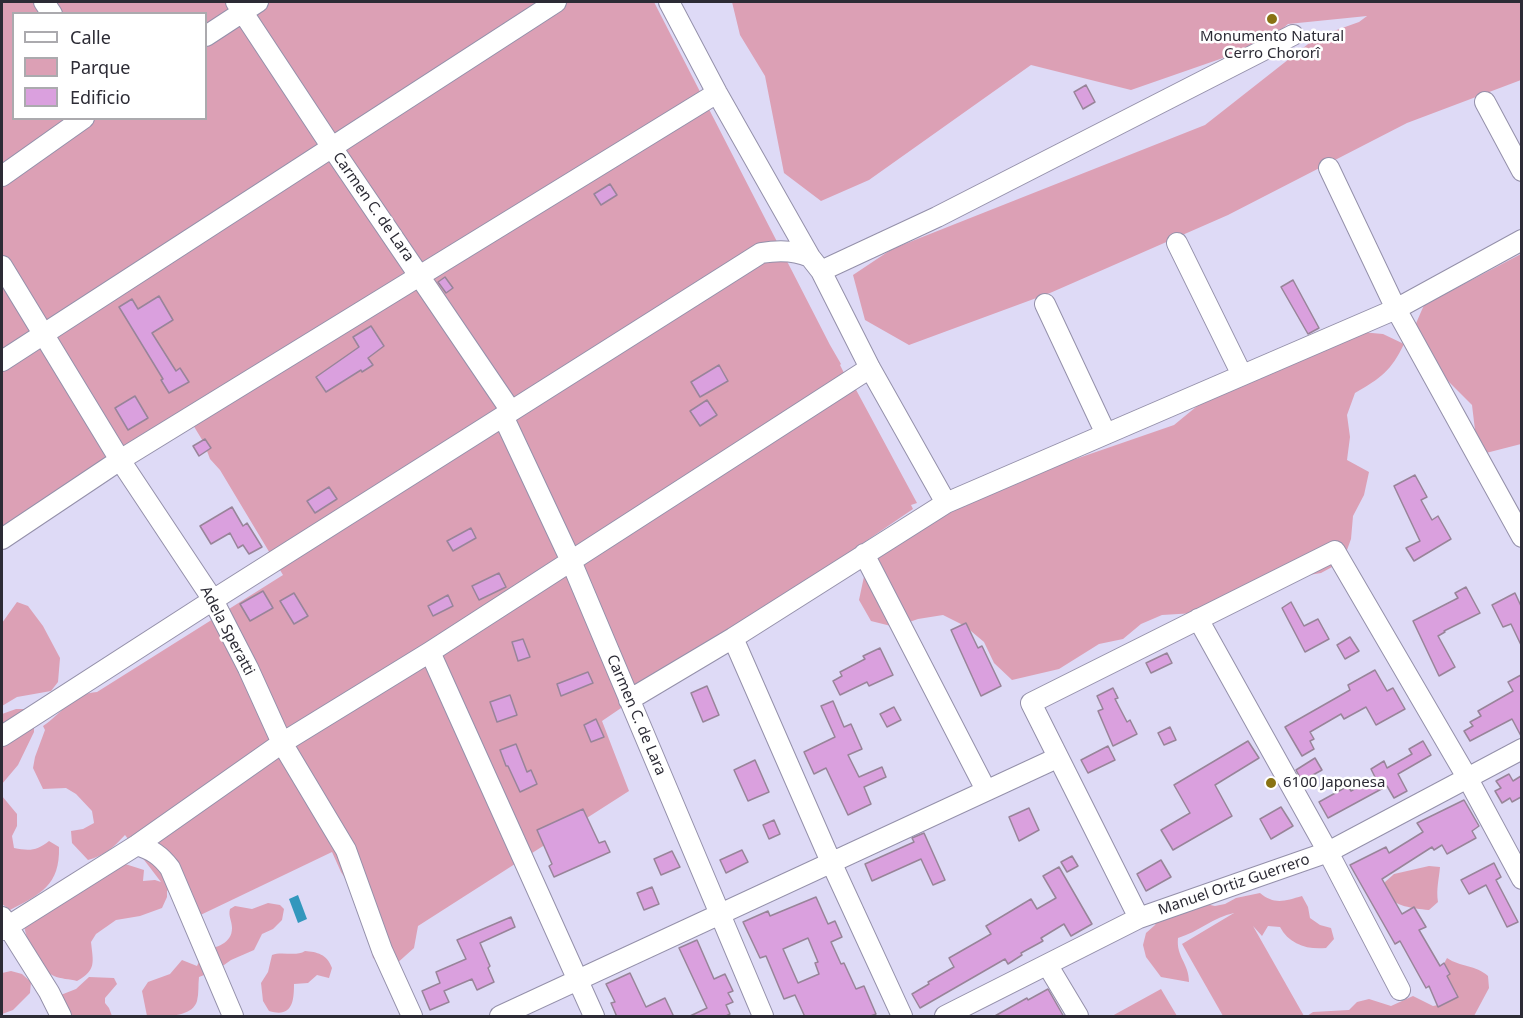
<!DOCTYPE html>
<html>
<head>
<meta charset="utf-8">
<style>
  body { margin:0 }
  #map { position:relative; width:1523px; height:1018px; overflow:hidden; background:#dedaf6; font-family:"Noto Sans",sans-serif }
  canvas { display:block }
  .frame { position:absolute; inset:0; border:3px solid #2c2b35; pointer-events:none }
  .legend { position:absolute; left:12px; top:12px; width:195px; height:108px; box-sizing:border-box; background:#fff; border:2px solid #abaaae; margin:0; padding:8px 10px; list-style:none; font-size:18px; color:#2c2b35 }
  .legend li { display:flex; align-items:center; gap:12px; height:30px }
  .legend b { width:30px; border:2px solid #abaaae }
</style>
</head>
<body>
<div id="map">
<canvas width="1523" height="1018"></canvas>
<div class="frame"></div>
<ul class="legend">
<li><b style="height:8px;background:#fff"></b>Calle</li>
<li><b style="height:16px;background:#dca0b5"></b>Parque</li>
<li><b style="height:16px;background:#daa0de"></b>Edificio</li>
</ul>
</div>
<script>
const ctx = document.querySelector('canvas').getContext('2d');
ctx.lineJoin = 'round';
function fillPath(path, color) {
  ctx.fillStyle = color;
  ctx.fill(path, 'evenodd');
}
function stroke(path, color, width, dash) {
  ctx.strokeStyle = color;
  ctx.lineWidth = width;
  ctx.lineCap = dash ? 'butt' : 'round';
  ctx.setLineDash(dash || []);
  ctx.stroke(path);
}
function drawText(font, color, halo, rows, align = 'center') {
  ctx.font = font + ' "Noto Sans",sans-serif';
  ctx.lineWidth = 5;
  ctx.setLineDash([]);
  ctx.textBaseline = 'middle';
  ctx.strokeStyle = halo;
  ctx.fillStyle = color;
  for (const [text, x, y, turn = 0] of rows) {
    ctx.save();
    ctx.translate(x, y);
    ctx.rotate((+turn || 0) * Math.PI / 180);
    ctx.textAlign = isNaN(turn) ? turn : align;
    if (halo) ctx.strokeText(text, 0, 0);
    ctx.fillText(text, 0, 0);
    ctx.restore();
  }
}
const green = new Path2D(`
  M2,2H654L830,345L841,364L840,365L851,387L854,386L917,503L911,505L913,509L602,721L629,791L418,926L414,948L395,965L383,964L373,958L360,901L341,872L332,852L190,920L167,890V897L162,908L140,916L116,920L96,934L91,942C93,962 97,970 77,981C70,979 60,979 54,976C39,970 25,939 24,924L122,863L144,870L143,881L155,880L161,882L125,835C114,847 104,856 88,860L72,843L71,831L83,829L94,823L92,811L76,794L66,788L43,789L33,768L35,757L45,730L43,726C61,714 74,693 97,692L283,575L220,470L210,459L204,443L184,410L2,528ZM14,14H206V118H14Z
  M732,2H1521V80L1407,123L1228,215L1050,293L909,345L865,320L853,275L892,249L1205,125L1317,37L1359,22L1367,16L1288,24L1266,43L1131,90L1031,65L869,180L821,201L784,173L765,76L740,35Z
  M1521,254V444L1486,453L1475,430L1472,405L1437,370L1414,328L1424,305Z
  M1361,332L1383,334L1404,344C1391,371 1381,378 1355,393L1347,415L1350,437L1347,460L1369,472L1364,495L1353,516L1351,539L1343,561L1321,573L1273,581L1212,612L1162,615L1141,624L1123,639L1099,644L1059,669L1012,680L994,663L984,642L965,626L943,615L918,619L895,627L871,621L859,600L869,553L883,532L1038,472L1174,425L1229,380Z
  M17,602L28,606L43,626L60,658L58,682L51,691L17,697L2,706V623Z
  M16,709H28L34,720V732L18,765L2,784V790V714Z
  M2,796L17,814V826L12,836L14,848C29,851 37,851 49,841L59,847C60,885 41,894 10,910L2,904Z
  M1429,866L1440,867C1439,879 1436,889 1438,902L1429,910C1411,908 1397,907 1384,894L1385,882L1394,874Z
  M1260,893C1274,905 1285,901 1302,896L1308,907L1310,918L1320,925L1331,928L1334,939L1326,948C1307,950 1289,944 1280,927L1268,926L1262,936L1253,926L1304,1016H1223L1182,944L1234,913C1214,917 1198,932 1178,938C1176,957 1189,963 1189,982L1161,977L1146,957L1143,945L1146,933L1155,925L1161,914L1191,901L1215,906L1225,904L1236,898Z
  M268,903L280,905L284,909L282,920L273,929L262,934L254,950L231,960L217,970L199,977C198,985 199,993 197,1001C192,1018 165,1016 147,1016L142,991L148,982L170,974L182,960L197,966L204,951C216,947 232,944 232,928C232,921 228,916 230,909L235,906L252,909Z
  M305,951C317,952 327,954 332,968L329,978L317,975L308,983L294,984C294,1002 292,1018 269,1011L263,1001L261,983L268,972L272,955C282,951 296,957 305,951Z
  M1447,958C1460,967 1476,965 1488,976L1489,988L1474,1016H1307L1313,1012L1349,1010L1357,1002L1369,999L1391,1006L1413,996L1433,1006L1444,1004C1447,984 1437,975 1447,958Z
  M11,971L22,974L31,982L30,993L13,1010L2,1014V973Z
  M89,977L114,978L117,984L105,998V1003L109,1008L112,1016H53V998L76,989Z
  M1161,989L1177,1016H1112Z`);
const water = new Path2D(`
  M298,895L307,919L298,923L289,899Z`);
const building = new Path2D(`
  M1086,85L1095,102L1083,109L1074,92Z
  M610,184L617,195L601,205L594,194Z
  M445,277L453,288L446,293L438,282Z
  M1293,280L1319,328L1308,334L1281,287Z
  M159,296L173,320L152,333L176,371L180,368L189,382L169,393L161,380L163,379L119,307L132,299L138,309Z
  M371,326L384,346L368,358L373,365L362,372L361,370L326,392L316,377L359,347L353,337Z
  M719,365L728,381L700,397L691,382Z
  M135,396L148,418L128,430L115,408Z
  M707,400L717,415L700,426L690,411Z
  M205,439L211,448L199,456L193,446Z
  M1415,475L1427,497L1421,500L1432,520L1438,516L1451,539L1414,561L1406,548L1420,541L1394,486Z
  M329,487L337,499L315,513L307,501Z
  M232,507L243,526L247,523L262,547L249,554L243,545L238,548L230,533L211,544L200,526Z
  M471,528L476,538L453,551L447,541Z
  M499,573L506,587L479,600L472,586Z
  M1466,587L1480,613L1444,631L1445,632L1438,636L1455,667L1439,676L1413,621L1458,598L1455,593Z
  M263,591L273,608L250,621L240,604Z
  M294,593L308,616L294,624L280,601Z
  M1515,593L1521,606V645L1511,624L1503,627L1492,605Z
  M448,595L453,606L433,616L428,606Z
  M1291,602L1304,626L1318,619L1329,639L1305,652L1282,608Z
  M966,623L978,648L982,646L1001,686L981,696L951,630Z
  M1350,637L1359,651L1345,659L1337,645Z
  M523,639L530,657L518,661L512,642Z
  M880,648L893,675L869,686L867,682L840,695L833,681L842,676L840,672L865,659L863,656Z
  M1167,653L1172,663L1151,673L1146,663Z
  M1375,670L1387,691L1393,688L1405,709L1376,725L1366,707L1344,719L1341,714L1310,732L1314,739L1310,741L1314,749L1302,756L1285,727L1350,690L1348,685Z
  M588,672L593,683L561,696L557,684Z
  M1521,675V736L1512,719L1470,741L1464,731L1473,726L1470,722L1481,716L1478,711L1513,691L1508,682Z
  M707,686L719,715L703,722L691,693Z
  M1113,688L1118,698L1115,699L1127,722L1130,720L1137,734L1113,746L1098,711L1103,709L1097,696Z
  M510,695L517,715L497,722L490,702Z
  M833,701L844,727L851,724L862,749L848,755L859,777L882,767L886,777L864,787L871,804L848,815L826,768L814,774L804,752L835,737L821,706Z
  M894,707L901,720L887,727L880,714Z
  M596,719L604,737L591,742L584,725Z
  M1170,727L1176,740L1164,745L1158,733Z
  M1248,741L1259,758L1215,785L1232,816L1173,850L1161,830L1190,813L1174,785Z
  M1423,741L1431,755L1398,774L1407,791L1394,798L1387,786L1328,818L1319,802L1348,786L1351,791L1375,777L1371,769L1384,761L1387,768L1412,754L1409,749Z
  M516,744L527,772L531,770L537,784L520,792L508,766H506L500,750Z
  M1108,746L1115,760L1088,773L1081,760Z
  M1315,758L1322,770L1302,781L1296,770Z
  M755,760L769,792L748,801L734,770Z
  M1509,774L1513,781L1521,776V797L1512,802L1510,798L1502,803L1495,791L1501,788L1496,781Z
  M1464,800L1479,826L1472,831L1476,838L1447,854L1442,845L1434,850L1432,847L1382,879L1402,914L1414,907L1426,927L1419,930L1440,966L1444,963L1450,974L1447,976L1458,997L1438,1007L1429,986L1426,988L1400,941L1395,944L1350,865L1386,847L1389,853L1423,832L1417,823Z
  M1281,807L1293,826L1271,839L1260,819Z
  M1029,808L1039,830L1019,841L1009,817Z
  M583,809L599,843L605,841L610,852L554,877L549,866L552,864L537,830Z
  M774,820L780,834L769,839L763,825Z
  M924,833L945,880L933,885L921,859L872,881L865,864L914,842L912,838Z
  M742,850L748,862L726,873L720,860Z
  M672,851L680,867L661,875L654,859Z
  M1072,856L1078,866L1067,872L1061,862Z
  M1161,860L1171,877L1146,891L1137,874Z
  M1494,863L1501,877L1496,880L1518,922L1507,927L1486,885L1469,894L1461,880Z
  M1059,867L1092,924L1071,936L1064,924L1041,938L1043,941L1021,953L1022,955L1008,964L1005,959L920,1008L912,994L929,984L928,982L954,967L949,958L991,934L986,926L1031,899L1037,909L1056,898L1043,876Z
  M652,887L659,904L644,910L637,893Z
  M816,897L828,924L835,921L842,937L831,942L841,964L844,963L856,989L864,986L876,1014L868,1017H805L795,995L784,999L766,956L760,958L743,922L768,911L770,916ZM808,938L818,962L815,963L819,974L798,983L783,949Z
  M511,917L515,927L480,943L490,966L488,968L494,982L477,990L472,979L444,991L449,1002L430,1010L422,991L440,983L436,972L466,959L457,940Z
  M697,940L714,979L725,974L733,991L728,993L733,1002L726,1005L730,1014L724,1017H688L707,1008L679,948Z
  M630,973L646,1007L665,998L674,1017H617L611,1003L615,1002L606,984Z
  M1048,989L1064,1017H993L1027,998L1028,1000Z`);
const minor = new Path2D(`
  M44,2L52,14
  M236,2L331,146L511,411
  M669,2L717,93L810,257L821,271L870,368L946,503
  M206,36L258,2
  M1485,102L1522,171
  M1329,168L1396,309L1522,537
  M2,176L84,118
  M1177,243L1242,375
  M2,266L120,460L213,600L248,668L282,743L346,850L382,950L412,1016
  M821,271L937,217L1293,35
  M1045,304L1106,434
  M2,361L556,2
  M503,416L571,561L763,1016
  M2,539L120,460L717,93
  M864,554L986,790
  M1198,619L1328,852L1400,990
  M733,638L831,862L902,1016
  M430,652L594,1016
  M629,700L733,638L946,503L1396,309L1522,240
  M2,736L213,600L761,253C778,250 795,250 810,257
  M137,845C152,850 160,855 170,868L233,1016
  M2,917L49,992L61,1016
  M1139,918L1031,703L1335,551L1468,779L1522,879
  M2,930L137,845L282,743L430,652L870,368
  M1048,966L1078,1016
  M500,1016L1057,758
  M945,1016L1139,918L1328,852L1522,749`);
const markers = [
  [1272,19,6,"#897214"],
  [1271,783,6,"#897214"]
];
const poiNames = [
  ["Monumento Natural",1272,37],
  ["Cerro Chororî",1272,54],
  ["6100 Japonesa",1283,783,"left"]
];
const streetNames = [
  ["Carmen C. de Lara",373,207,55],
  ["Adela Speratti",227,631,62],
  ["Carmen C. de Lara",636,715,67],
  ["Manuel Ortiz Guerrero",1234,885,-19]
];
fillPath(green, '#dca0b5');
fillPath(water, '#3297bd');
fillPath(building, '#daa0de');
stroke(building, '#988499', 1.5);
stroke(minor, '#9490aa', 22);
stroke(minor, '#fff', 20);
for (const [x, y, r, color] of markers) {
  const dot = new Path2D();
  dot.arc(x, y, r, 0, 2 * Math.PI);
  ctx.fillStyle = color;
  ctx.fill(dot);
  stroke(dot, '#fff', 2);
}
drawText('15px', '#2c2b35', '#fff', poiNames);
drawText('15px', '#2c2b35', '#fff', streetNames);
</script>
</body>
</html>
